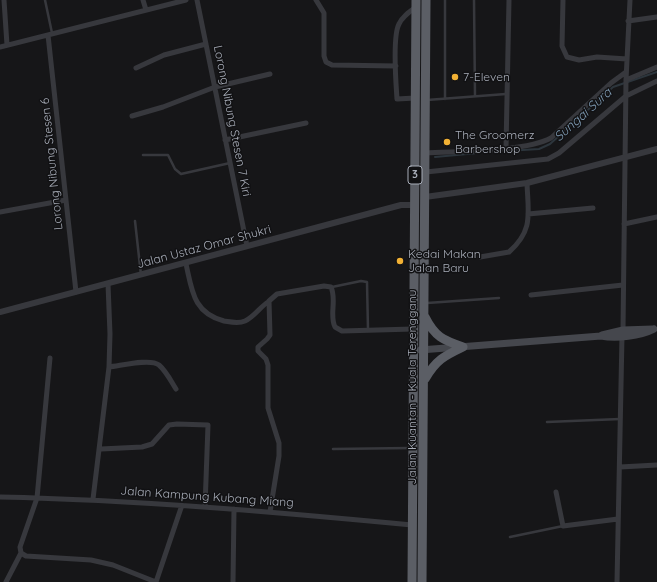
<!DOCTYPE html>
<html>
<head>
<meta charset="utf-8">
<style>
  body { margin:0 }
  canvas { display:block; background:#161618 }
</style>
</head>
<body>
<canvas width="657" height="582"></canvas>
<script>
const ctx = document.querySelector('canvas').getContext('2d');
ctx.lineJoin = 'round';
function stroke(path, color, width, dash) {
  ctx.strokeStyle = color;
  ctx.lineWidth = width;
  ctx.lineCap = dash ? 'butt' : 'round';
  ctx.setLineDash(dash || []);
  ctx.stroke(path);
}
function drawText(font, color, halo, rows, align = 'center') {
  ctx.font = font + ' Quicksand,sans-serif';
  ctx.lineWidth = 3;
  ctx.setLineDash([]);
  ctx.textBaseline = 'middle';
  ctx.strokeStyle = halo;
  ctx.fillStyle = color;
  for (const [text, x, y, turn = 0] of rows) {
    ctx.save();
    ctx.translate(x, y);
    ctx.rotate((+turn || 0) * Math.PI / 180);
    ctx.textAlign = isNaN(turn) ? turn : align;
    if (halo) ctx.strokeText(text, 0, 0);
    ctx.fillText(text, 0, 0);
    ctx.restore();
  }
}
const stream = new Path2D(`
  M506,151L539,149L550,144L613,87L657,72
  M435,157L478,153`);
const service = new Path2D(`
  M45,0L52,33
  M445,0V99
  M474,0L475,96
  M427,100L506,94
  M143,155H168L175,169L181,174L230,163
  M135,221L141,275
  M332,287L361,281L367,282L368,330
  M427,303L499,298
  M547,422L620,419
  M333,449L410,448
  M510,537L563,526`);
const minor = new Path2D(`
  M4,0L7,45
  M143,0L146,10
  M197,0L247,246
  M316,0L324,13V56L326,62L332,65L396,66
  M563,0L562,46L567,57L579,60L597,57L627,59
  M628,21L657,17
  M48,35L76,292
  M0,47L186,0
  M136,68L164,55L206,44
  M626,80L657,67
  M415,98L397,99C396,83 392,37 399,24C402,17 409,12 416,7
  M132,116L163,107L215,87L270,74
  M225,140L306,123
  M506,148L509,0
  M426,153C457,151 525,152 551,138L611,83L626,72
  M426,172L548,159L559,153L626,96L657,81
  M0,212L66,200
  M528,214L593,208
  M624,224L657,217
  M480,257L509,252C534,230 528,213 527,183
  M186,264C192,290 193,313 224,321C231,322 238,324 245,321C254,317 260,307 268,302
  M531,295L623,285
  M623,330L626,80L630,0
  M50,358L37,498L20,547L21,553L26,556L91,560L113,565L156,582
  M109,367C120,366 150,358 159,365C166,371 171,381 176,389
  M101,449L142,447L152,444L169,425L177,424L208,425L205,507
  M620,467L657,465
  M556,492L563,526L618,519
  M0,497C138,500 275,512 412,525
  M93,499L109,367L110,334L108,284
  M270,512L279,456V443L268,408V365L266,359L258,351V347L267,339L270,335L269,301L277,294L324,286L331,287C337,300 329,315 335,327L342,331L413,329
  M6,582L21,553
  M156,582L182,505
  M233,582L234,509
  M617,582L622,336`);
const tertiary = new Path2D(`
  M425,197L527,183L657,149
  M0,312L401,205H414`);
const secondary = new Path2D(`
  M602,335L623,330L653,329
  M420,350L601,336C617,339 640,336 654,329`);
const trunk = new Path2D(`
  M425,317C435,337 443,340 463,347
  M425,379C436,360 444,356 463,347
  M412,582L416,0
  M422,582L426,0`);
const markers = [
  [455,77,4,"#f2b134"],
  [447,142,4,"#f2b134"],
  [400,261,4,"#f2b134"]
];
const shields = [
  [415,175,14]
];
const shieldNames = [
  ["3",415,175]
];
const poiNames = [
  ["7-Eleven",463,77],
  ["The Groomerz",455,135],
  ["Barbershop",455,149],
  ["Kedai Makan",408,254],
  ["Jalan Baru",408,268]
];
const streetNames = [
  ["Lorong Nibung Stesen 7 Kiri",232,121,79],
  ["Lorong Nibung Stesen 6",52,164,-96],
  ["Jalan Ustaz Omar Shukri",204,247,-15],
  ["Jalan Kuantan - Kuala Terengganu",412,387,-90],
  ["Jalan Kampung Kubang Miang",207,497,4]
];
const waterNames = [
  ["Sungai Sura",583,115,-42]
];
stroke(stream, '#2c353c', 2);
stroke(service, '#37383d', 2.5);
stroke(minor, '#37383d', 5);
stroke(tertiary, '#37383d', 6);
stroke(secondary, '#45474d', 7);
stroke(trunk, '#5b5e65', 9);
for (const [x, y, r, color] of markers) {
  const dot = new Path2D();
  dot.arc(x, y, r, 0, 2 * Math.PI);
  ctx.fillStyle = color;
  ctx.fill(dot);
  stroke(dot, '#111113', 1.5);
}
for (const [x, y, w] of shields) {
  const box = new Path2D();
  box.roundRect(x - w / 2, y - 9, w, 18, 3);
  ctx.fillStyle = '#111113';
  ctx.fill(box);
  stroke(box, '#a8adb8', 1);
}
drawText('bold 11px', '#a8adb8', null, shieldNames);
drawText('12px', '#a8adb8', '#111113', poiNames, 'left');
drawText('12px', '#a8adb8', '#111113', streetNames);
drawText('italic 13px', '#7f9bb3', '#111113', waterNames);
</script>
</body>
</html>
